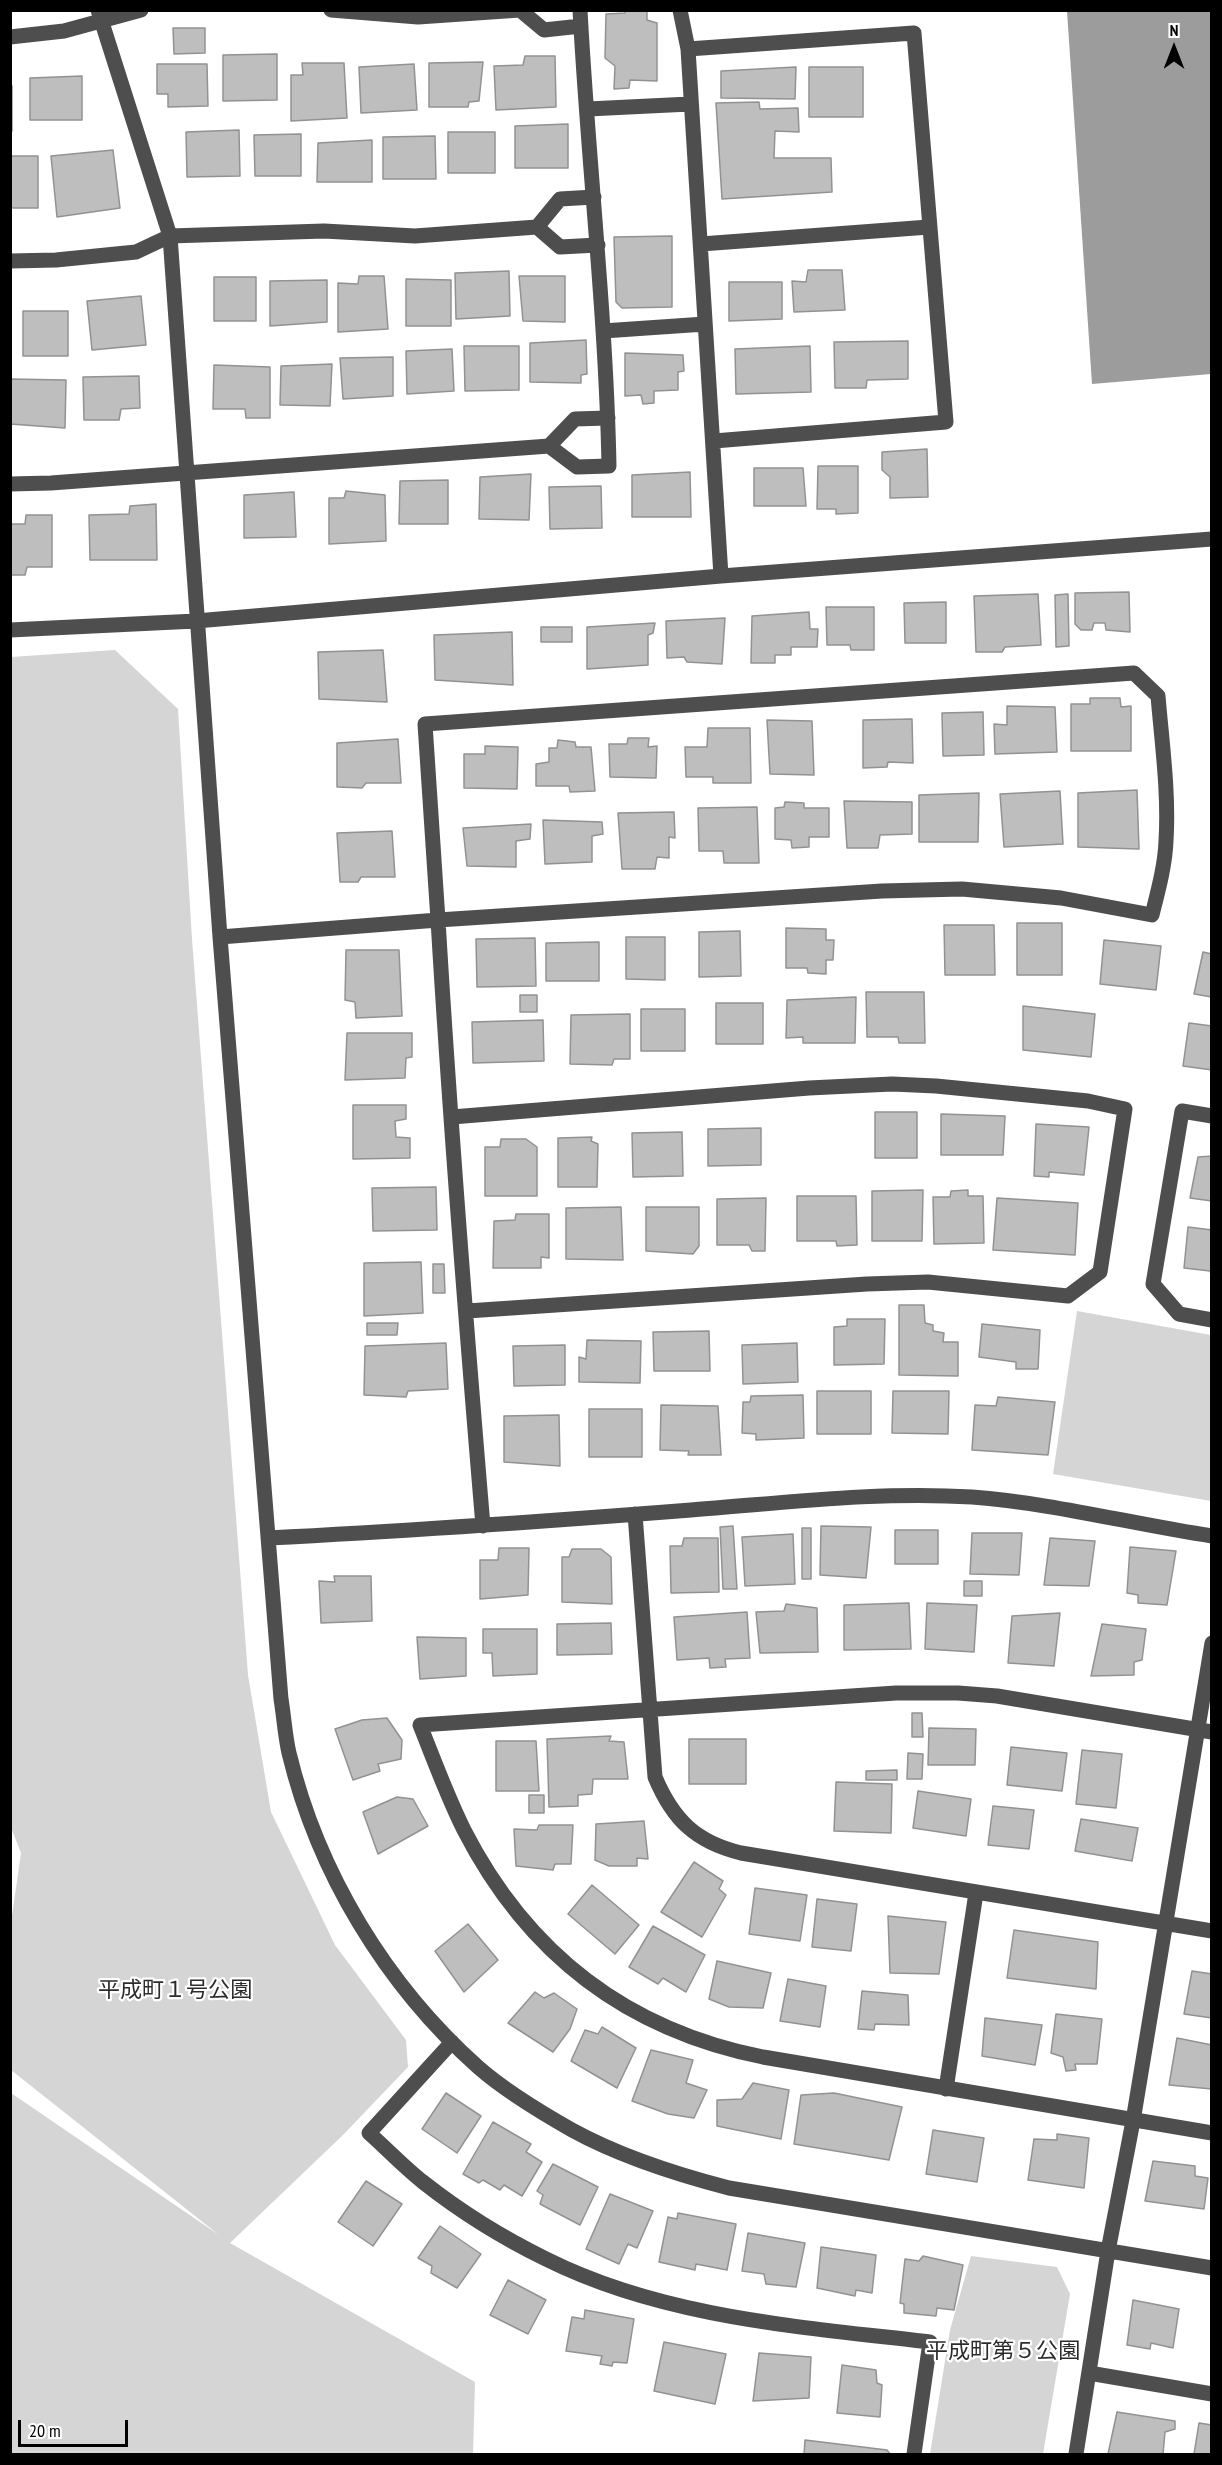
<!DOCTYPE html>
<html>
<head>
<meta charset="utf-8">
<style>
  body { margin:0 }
  #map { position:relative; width:1222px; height:2465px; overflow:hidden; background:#fff; font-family:"PT Sans Narrow",sans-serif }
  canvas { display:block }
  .frame { position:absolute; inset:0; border:12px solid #000; pointer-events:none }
  .north { position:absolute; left:1144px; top:18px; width:60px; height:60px; -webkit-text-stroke:4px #fff; paint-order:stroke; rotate:0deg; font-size:16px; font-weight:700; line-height:24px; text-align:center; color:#000 }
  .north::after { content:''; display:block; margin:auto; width:21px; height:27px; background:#000; clip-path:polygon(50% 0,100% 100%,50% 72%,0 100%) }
  .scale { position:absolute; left:18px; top:2420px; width:110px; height:27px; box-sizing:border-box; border:3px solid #000; border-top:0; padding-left:8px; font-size:18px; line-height:21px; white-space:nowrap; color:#000; -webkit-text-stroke:4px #fff; paint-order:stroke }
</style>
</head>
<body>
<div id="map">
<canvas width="1222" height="2465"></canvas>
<div class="frame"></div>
<div class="north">N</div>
<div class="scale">20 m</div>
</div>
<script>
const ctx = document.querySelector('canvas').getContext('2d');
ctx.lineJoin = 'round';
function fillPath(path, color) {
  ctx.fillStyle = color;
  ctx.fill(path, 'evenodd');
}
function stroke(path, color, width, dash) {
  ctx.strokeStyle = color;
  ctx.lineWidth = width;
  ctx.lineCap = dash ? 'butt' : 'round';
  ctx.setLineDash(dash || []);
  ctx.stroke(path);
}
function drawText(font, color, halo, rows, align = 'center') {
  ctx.font = font + ' "PT Sans Narrow","Noto Sans JP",sans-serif';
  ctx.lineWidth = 4.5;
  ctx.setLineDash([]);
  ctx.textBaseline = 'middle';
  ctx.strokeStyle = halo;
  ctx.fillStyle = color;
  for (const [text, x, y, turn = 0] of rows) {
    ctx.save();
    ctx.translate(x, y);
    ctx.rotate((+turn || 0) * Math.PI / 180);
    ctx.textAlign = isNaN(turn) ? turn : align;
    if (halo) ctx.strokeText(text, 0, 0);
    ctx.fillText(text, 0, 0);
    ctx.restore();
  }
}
const green = new Path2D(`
  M115,650L178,709L192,939L248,1675L271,1812L335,1945L406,2040L408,2067L343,2135L230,2243L475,2382L473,2454H11V2093L219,2235L11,2070L10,1930L21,1853L10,1825L11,657Z
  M1077,1311L1211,1335V1501L1053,1474Z
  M971,2256L1057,2267L1070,2294L1043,2454H930L950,2330Z`);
const water = new Path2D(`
  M1067,11H1211V374L1092,384Z`);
const building = new Path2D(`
  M625,10H647V20L657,23V81L630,80L629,88L614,89L615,66L605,58L606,14L625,13Z
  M173,28H205V53L174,54Z
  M277,54V100L223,101V55Z
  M525,56H555L556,107L496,110L494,66L523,65Z
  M483,62L479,101L469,102L468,107H429V63Z
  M302,63H344L347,118L291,121V75H303Z
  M157,64H207L208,106L168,107V94H157Z
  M414,64L417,110L361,113L359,67Z
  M796,67L795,99L721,98V71Z
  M809,67H863V117H809Z
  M82,76V120H30V78Z
  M10,86H12V131H10Z
  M759,102L760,109L798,108L799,132L775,131L774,158H831L832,192L722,199L716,103Z
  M568,124V168H515V126Z
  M239,130L240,176L187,177L186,132Z
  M448,132H495V173H448Z
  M301,134V176H255L254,135Z
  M435,136L436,179H383V137Z
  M372,140V182H317L318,143Z
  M113,150L120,208L57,217L51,156Z
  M10,156H38V208H10Z
  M672,236V307L622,308L616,302L614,237Z
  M808,270H842L845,310L794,312L792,281L806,282Z
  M509,271L510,316L456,319L455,273Z
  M359,276H384L388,329L338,332V283L358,284Z
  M519,276H565V322L523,321Z
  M214,277H256V321H214Z
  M406,279L451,280V326H406Z
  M327,280V322L270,326V281Z
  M729,282H782V319L729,321Z
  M141,296L146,345L92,350L87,301Z
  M23,311H68V356H23Z
  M586,340L587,374L581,375V383L530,382V343Z
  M908,341V379L867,380L866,388H835L834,342Z
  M464,346H519V390L465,391Z
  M810,346L811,392L736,394L735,349Z
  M452,349L454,391L407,394L406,351Z
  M625,353L683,355L684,371L678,372V390L654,391V403L643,404L641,395L625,396Z
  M393,357V396L343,399L340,358Z
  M332,364L330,406L280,405L281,366Z
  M214,365L270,367V418H246L245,409H213Z
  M139,376L140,408L121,409L119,420H84L83,377Z
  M10,379L66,380L65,428L10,424Z
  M927,449L928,497L890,498V477L882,470V452Z
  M818,466H858V513L836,514V509H817Z
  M754,468H803L806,506H754Z
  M690,472L691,517H632V475Z
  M531,474L529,520L479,519L480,477Z
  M448,480V524H399L400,481Z
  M601,486L602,528L550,529L549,487Z
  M346,491L385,495L386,541L329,544V498H344Z
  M294,492L296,537L244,538V495Z
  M156,504L157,560H90L89,515L129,514L130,506Z
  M26,515H52V567H27L25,575H10V524H25Z
  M1129,592L1130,632L1106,630L1105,623H1094L1092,630H1081L1075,624V593Z
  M1038,594L1041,645L1005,647L1002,652H976L974,596Z
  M1068,594L1069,646L1056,647L1055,595Z
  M946,602V643H905L904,603Z
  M826,607H874V650H851L850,645H827Z
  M809,612L810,629H818L817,647H791V655H775V663H751L752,616Z
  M725,618L722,664L687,662L684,657L667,658L666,621Z
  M655,623L653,633L648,635V665L587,669V627Z
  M541,627H572V642H541Z
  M512,632L513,685L435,680L434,635Z
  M383,650L387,702L319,699L318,652Z
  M1090,698H1120L1121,707L1131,706V751H1071V704H1090Z
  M1007,706L1055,707L1057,752L995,754L994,724L1007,725Z
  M983,712L984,755L943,756L942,713Z
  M912,719L913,763L888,762L887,767L863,768V720Z
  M767,720L812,721L814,775L770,774Z
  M708,728H750L751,783H713V777H686L685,747H707Z
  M628,738H649L648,747L657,746L656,778L610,777L609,744H627Z
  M398,739L401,783H366L362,788L337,787V743Z
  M558,740L575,742L576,747H591L595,791L570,792L569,786H536V764L549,762V748H557Z
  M485,746L518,747L517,789L464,788V754H485Z
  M1137,790L1139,849L1078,847V793Z
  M1060,791L1063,844L1004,847L1000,794Z
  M979,793L978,842H919V795Z
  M844,801L912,802V834L880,835L878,848H847Z
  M785,802L804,803V808H829V837H809V847L792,848L791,840L775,839V808L784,807Z
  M757,807L759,863H724L723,851H699L698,808Z
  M674,812L675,838L669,837V858L657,857L655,869H622L618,813Z
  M543,820L602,822L603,834L592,836V862L545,864Z
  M531,824L530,839L516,841V867L467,866L463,828Z
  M392,831L395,877H361L358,882H340L337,833Z
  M1017,923H1062V975H1017Z
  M944,925H994L995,975H945Z
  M786,928L826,929V940H834L833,960H826V974L808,973L807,968H786Z
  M740,931L741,976L699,977V932Z
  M626,937H665V980L626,979Z
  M535,938L536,986L477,987L476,939Z
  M1104,940L1161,946L1156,990L1100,984Z
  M599,942V981H546V943Z
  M346,950H399L402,1016L356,1018L355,1002L345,1000Z
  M1203,952L1212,954V997L1194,994Z
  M866,992H924L925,1043H899L898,1037H867Z
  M520,995H537V1012H520Z
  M856,997L855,1043H803V1037L786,1038L787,1000Z
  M716,1003H763V1044H716Z
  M1023,1006L1095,1014L1091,1057L1023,1050Z
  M641,1009H685V1051H641Z
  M630,1014V1059H614L612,1065L570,1064L571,1015Z
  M543,1020L544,1061L473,1063L472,1022Z
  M1189,1023L1212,1026V1070L1183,1066Z
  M347,1033H412V1057L406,1058L405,1078L345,1080Z
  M353,1105H406V1119L395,1121L396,1137L410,1138V1158L353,1159Z
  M875,1112H917V1158H875Z
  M941,1114L1005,1116L1003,1155H941Z
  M1036,1124L1089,1127L1084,1175L1049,1172V1177L1034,1176Z
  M761,1128V1165L708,1166V1129Z
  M682,1132L683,1176L633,1177L632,1133Z
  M592,1137L591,1141L598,1144L597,1187H558V1138Z
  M501,1139H526L537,1147V1196H485V1147H500Z
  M1212,1156V1201L1190,1198L1198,1157Z
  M436,1187L437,1230L373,1231L372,1188Z
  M923,1190L922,1241H872V1191Z
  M968,1190V1196H983L984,1243L934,1244L933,1197H950L951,1191Z
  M797,1196H856L857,1245L837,1246L836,1241H797Z
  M766,1198L765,1251H752L749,1245H717V1199Z
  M997,1198L1078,1203L1075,1255L993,1250Z
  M621,1207L623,1260L566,1259V1208Z
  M646,1207H699V1246L693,1254L646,1251Z
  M516,1214H549V1258L541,1257V1268H493L494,1221L515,1220Z
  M1188,1227L1212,1230V1277L1210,1271L1184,1268Z
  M421,1262L423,1313L364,1316V1263Z
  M433,1264H444L445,1293H433Z
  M899,1305H924L925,1323L933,1325V1331L944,1333L943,1342H958V1376L899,1375Z
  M847,1319H885L884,1364L834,1365V1327L847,1326Z
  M367,1323H398L397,1335H367Z
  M982,1324L1040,1330L1038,1369H1016V1362L979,1357Z
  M709,1331L710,1371H654L653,1332Z
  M587,1340L641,1341L640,1383L579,1382V1357L586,1359Z
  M446,1343L448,1389L408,1391L406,1397L364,1395L365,1346Z
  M797,1343L798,1382L743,1384L742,1345Z
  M565,1345V1385L514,1386L513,1346Z
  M817,1391H871V1434H817Z
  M893,1391H949L948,1434L892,1433Z
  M803,1395L804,1438L756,1440V1434L742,1433L743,1402H750L751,1396Z
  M998,1397L1055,1402L1048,1455L972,1450L975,1405L996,1406Z
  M661,1405L718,1406L721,1455H688L689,1451L660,1450Z
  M589,1409H642V1457H589Z
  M559,1415L560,1466L504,1462V1416Z
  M733,1526L737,1589H723L720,1527Z
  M821,1526L871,1527L866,1578L820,1575Z
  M802,1528H811V1579H802Z
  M895,1530H938V1564H895Z
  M972,1533H1022L1019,1575L970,1574Z
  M793,1534L795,1584L745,1586L742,1537Z
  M684,1538H718L719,1592L671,1593L670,1546H682Z
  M1050,1538L1095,1541L1089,1586L1044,1585Z
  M1130,1547L1176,1551L1167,1605L1138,1603V1595L1127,1593Z
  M499,1548H529L528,1595L480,1599V1560H498Z
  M572,1549H601L611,1557L612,1604L562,1602V1557H569Z
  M334,1576H371L372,1621L321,1623L319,1581L335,1582Z
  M964,1581H982V1596H964Z
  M909,1603L911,1649L844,1650V1605Z
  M927,1603L977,1605L974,1652L925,1649Z
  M786,1604L817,1608L818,1652L760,1653L756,1612L784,1611Z
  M747,1612L750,1658L725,1659L726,1667L710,1668L709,1658L677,1660L674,1617Z
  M1060,1613L1054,1666L1008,1663L1012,1616Z
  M611,1623L612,1654L557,1655V1624Z
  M1102,1624L1146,1629L1142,1660L1134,1662V1675L1091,1676Z
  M483,1629H537V1674L493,1676L492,1653H483Z
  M417,1637L466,1638V1676L420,1679Z
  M912,1713H922L923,1737H912Z
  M387,1718L402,1740L401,1759L378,1764L380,1771L353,1780L335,1729L362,1720Z
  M929,1728L976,1729L975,1765H928Z
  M611,1736L609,1741L624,1742L628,1779H593L592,1794L578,1795V1806L549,1807L547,1739Z
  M689,1739H746V1784H689Z
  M496,1741H536L539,1791H496Z
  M1011,1747L1067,1753L1062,1791L1007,1785Z
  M1082,1750L1122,1754L1116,1808L1076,1804Z
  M908,1753L923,1754L922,1779H907Z
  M897,1770V1780H866V1771Z
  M836,1782L892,1784L891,1833L834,1831Z
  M918,1791L971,1799L966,1836L913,1828Z
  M529,1795H544V1813H529Z
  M397,1797L413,1799L428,1826L378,1854L363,1812Z
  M993,1806L1034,1810L1029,1849L988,1845Z
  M1081,1819L1138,1828L1132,1861L1075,1851Z
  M644,1821L648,1859L637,1858V1866H609L595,1860L596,1824Z
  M539,1825H573L571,1864H555L553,1870L516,1866L514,1829L537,1830Z
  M694,1862L723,1881L719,1889L726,1895L702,1937L661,1912Z
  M592,1885L639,1925L615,1954L568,1914Z
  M755,1888L807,1895L800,1941L749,1934Z
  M817,1899L857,1904L851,1951L812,1947Z
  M888,1916L946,1922L939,1974L890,1973Z
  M468,1924L498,1960L464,1992L435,1951Z
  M653,1926L705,1955L686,1992L663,1978L658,1984L629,1967Z
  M1014,1930L1098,1942L1096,1989L1007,1978Z
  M717,1961L771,1973L763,2008L729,2007L709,1999Z
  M1192,1971L1212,1974V2018L1184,2014Z
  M788,1979L826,1986L820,2027L780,2021Z
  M862,1991L908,1995L909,2025L875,2024L874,2030L858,2029Z
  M535,1992L544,1998L554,1993L577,2009L570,2029L553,2052L508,2023Z
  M1056,2014L1102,2019L1097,2064H1075L1076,2070L1066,2071L1063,2057L1051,2053Z
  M985,2018L1042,2025L1035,2065L982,2056Z
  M602,2027L636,2048L617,2088L571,2061L585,2030L598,2034Z
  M1177,2038L1212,2045V2089L1169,2085Z
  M651,2050L693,2060L686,2083L707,2090L694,2118L668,2114L632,2101Z
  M753,2083L789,2090L781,2139L717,2126V2100L742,2099Z
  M446,2093L481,2116L457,2153L422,2129Z
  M834,2093L902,2107L889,2160L794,2144L801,2095Z
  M493,2122L531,2144L526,2152L542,2162L522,2196L504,2185L500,2190L483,2180L479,2183L463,2174Z
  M933,2130L984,2138L977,2182L926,2174Z
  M1057,2134L1089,2138L1084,2188L1028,2180L1034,2139L1057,2140Z
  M1153,2161L1195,2166V2176L1208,2178L1204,2209L1145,2201Z
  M553,2164L598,2187L580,2225L540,2204L543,2195L537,2191Z
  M366,2181L402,2204L373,2246L338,2222Z
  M610,2194L653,2211L637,2248L628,2244L619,2264L586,2249Z
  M678,2213L736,2224L727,2270L696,2264L695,2270L659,2262L668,2217L677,2219Z
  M440,2226L481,2254L457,2288L431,2273L432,2266L418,2258Z
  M748,2233L805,2243L796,2287L766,2284L764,2274L742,2271Z
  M821,2247L876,2255L872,2293L856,2290L855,2296L817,2288Z
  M923,2256L963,2265L954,2310L937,2308L936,2316L904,2313V2304L900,2303L905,2259L919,2261Z
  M508,2280L546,2300L528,2334L490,2315Z
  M1133,2300L1179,2309L1173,2348L1151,2343L1150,2349L1127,2345Z
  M585,2310L634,2319L627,2363L613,2362L612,2366L600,2364L602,2356L566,2351L572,2317L584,2319Z
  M664,2342L726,2354L715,2404L654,2391Z
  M759,2353L811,2357L809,2398L753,2401Z
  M842,2365L876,2370L877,2383L882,2385L880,2417L837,2413Z
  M1117,2412L1175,2421V2429L1165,2432L1163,2454H1108Z
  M1199,2423L1212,2425V2454H1194Z
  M805,2440L887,2450L890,2454H804Z`);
const minor = new Path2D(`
  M98,10L170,236L220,937L281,1699C284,1717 285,1736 289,1753C318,1873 386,1985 478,2067C504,2090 542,2113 572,2130C621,2157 675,2174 729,2188L1212,2268
  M331,10L418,17L520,10
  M520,10L544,30L581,26
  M580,10C588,162 606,313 609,466L577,467L549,446L575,419L608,418
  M680,10L688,49L721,576
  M10,37L64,31L141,10
  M688,49L914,33L946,422L714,441
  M588,109L690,104
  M537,227L560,247L598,245
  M701,244L929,227
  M10,261L56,260L136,252L170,236L324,231L415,236L537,227L560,199L594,197
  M603,331L705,324
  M10,484L51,483L549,446
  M10,630L196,621L721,576L1212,539
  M1134,673L1158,696C1162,744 1169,793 1166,841C1165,866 1158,891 1152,915L1061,898L962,889L882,891L438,920L425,724Z
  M220,937L438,920C450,1122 466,1324 483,1526
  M1212,1116L1182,1111L1153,1284L1179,1314L1212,1320
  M452,1117L809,1088L892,1084L936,1086L1088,1101L1125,1109L1100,1272L1068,1296L928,1282L867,1284L467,1311
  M635,1514L655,1777C673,1820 696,1842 741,1853L1212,1931
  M268,1538C409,1531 550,1521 691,1510C784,1503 879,1491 972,1497C1052,1503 1132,1524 1212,1536
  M1212,1732L997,1696L958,1693H896L420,1725C434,1760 447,1796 464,1830C527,1953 627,2030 763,2057L1212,2133
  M452,2042L369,2133C387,2149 404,2167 423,2182C461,2212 503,2238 546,2259C664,2318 802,2327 930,2342L914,2454
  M946,2089L976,1893
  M1089,2373L1212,2394
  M1076,2454L1108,2251L1133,2121L1212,1643`);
const parkNames = [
  ["平成町１号公園",175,1991],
  ["平成町第５公園",1003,2352]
];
fillPath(green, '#d5d5d5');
fillPath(water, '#9c9c9c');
fillPath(building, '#bebebe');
stroke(building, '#929292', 1.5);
stroke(minor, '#4e4e4e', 15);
drawText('22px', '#2c2c2c', '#fff', parkNames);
</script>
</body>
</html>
